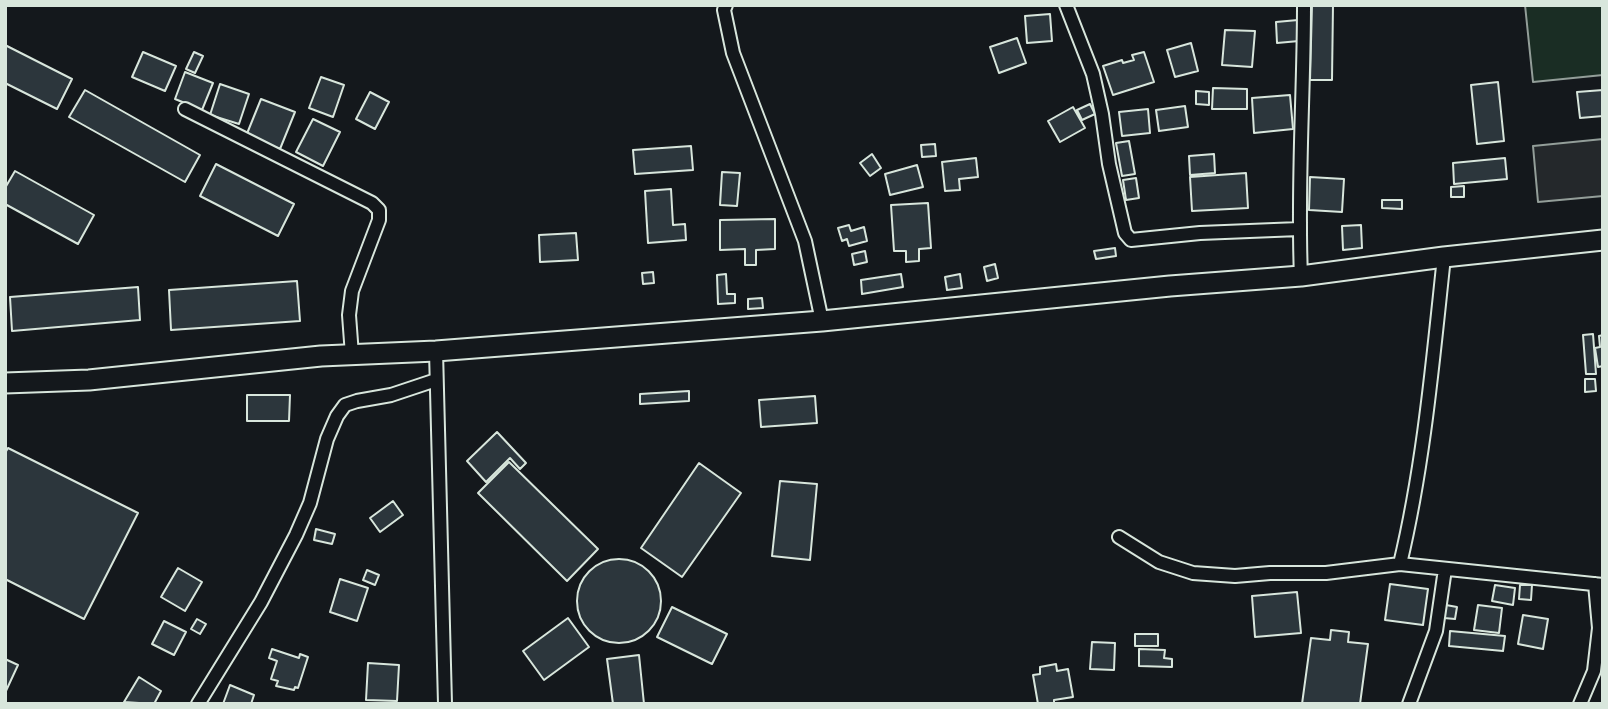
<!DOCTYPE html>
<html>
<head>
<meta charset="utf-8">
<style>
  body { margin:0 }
  #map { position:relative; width:1608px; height:709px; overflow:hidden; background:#14181c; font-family:"Varela Round",sans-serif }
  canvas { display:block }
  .frame { position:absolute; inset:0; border:7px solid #d8e6dc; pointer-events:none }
</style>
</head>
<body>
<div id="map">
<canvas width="1608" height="709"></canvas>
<div class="frame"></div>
</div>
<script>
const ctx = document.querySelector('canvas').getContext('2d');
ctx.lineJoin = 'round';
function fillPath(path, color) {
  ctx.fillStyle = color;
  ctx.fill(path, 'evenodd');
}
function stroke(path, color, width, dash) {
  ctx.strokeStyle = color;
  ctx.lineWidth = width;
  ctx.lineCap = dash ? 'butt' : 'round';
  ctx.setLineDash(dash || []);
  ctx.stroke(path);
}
const green = new Path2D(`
  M1525,5H1603V75L1533,82Z`);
const parking = new Path2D(`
  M1603,139V196L1538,202L1533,146Z`);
const building = new Path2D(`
  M1312,5H1333L1332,80H1310Z
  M1050,14L1052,41L1027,43L1025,16Z
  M1298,20L1299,41L1277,43L1276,22Z
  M1225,30L1255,31L1252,67L1222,65Z
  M1017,38L1026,63L999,73L990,47Z
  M1191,43L1198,71L1175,77L1167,50Z
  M5,45L72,79L57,109L5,83Z
  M143,52L176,66L165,91L132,77Z
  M194,52L203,56L195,73L186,69Z
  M1144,52L1154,82L1113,95L1103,66L1122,60L1123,63L1134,60L1132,55Z
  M185,72L213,83L202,110L175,99Z
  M321,77L344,85L333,117L309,108Z
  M1498,82L1504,141L1477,144L1471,85Z
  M220,84L249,94L239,124L210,115Z
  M1213,88L1247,89V109H1212Z
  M85,90L200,155L185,182L69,117Z
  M1603,90V116L1580,118L1577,92Z
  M1196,91L1209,92V105L1196,104Z
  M370,92L389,102L375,129L356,119Z
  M1290,95L1293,129L1254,133L1252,98Z
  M261,99L295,112L280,149L246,136Z
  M1090,104L1095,114L1082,120L1077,110Z
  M1185,106L1188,127L1159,131L1156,110Z
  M1073,107L1085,128L1060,142L1048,121Z
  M1148,109L1150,133L1122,136L1119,112Z
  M313,119L340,132L323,166L296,152Z
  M1129,141L1135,174L1122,176L1116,143Z
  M935,144L936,156L922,157L921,145Z
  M691,146L693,170L635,174L633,150Z
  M872,154L881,168L870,176L860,163Z
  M1214,154L1215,173L1190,175L1189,156Z
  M976,158L978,177L959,179L960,190L945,191L942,162Z
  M1505,158L1507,179L1454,184L1453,163Z
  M216,164L294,204L278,236L200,196Z
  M917,165L923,187L890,195L885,174Z
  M15,171L94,215L78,244L5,204V188Z
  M722,172L740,173L737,206L720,205Z
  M1246,173L1248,208L1192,211L1190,177Z
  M1310,177L1344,179L1342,212L1309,210Z
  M1136,178L1139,198L1126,200L1123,180Z
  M1464,186V197H1451V187Z
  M671,189L673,225L685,224L686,240L648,243L645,191Z
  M1382,200H1402V209L1382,208Z
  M928,203L931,248L919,249V261L906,262V251H894L891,205Z
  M775,219V249L756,250V265H745V249L720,250V220Z
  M849,225L851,231L864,227L867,241L849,246L847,239L842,241L838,228Z
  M1361,225L1362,248L1343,250L1342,226Z
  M576,233L578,260L540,262L539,235Z
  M1115,248L1116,256L1096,259L1094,251Z
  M865,251L867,262L854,265L852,254Z
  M995,264L998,278L987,281L984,267Z
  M653,272L654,283L643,284L642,273Z
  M726,274L727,294H735V303L718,304L717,275Z
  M901,274L903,287L862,294L861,280Z
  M960,274L962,288L947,290L945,277Z
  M297,281L300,321L171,330L169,290Z
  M138,287L140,320L12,331L10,297Z
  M762,298L763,308L748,309V299Z
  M1593,334L1596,374H1586L1583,335Z
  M1603,335V366L1598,367L1595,348L1600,347L1599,336Z
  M1585,379H1595L1596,391L1585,392Z
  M689,391V401L640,404V394Z
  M247,395H290L289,421H247Z
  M815,396L817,423L761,427L759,400Z
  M497,432L526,463L520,469L510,458L486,482L467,461Z
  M8,448L138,513L84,619L5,579V453Z
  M509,462L598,549L567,581L478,493Z
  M699,463L741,493L682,577L641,548Z
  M780,481L817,484L810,560L772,556Z
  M393,501L403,515L380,532L370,518Z
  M316,529L335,534L332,544L314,540Z
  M577 601a42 42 0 1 1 84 0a42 42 0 1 1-84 0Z
  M178,568L202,582L185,611L161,597Z
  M367,570L379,575L375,585L363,580Z
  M340,579L368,588L357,621L330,612Z
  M1390,584L1428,589L1423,625L1385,620Z
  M1495,585L1515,588L1513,605L1492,601Z
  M1520,585H1532L1531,600L1519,599Z
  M1297,592L1301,633L1255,637L1252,596Z
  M1446,605L1457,607L1455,619L1444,618Z
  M1478,605L1502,608L1499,633L1474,630Z
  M672,607L727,634L712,664L657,637Z
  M1523,615L1548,619L1543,649L1518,644Z
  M568,618L589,647L544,680L523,651Z
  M197,619L206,624L200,634L191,629Z
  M164,621L186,632L174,655L152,644Z
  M1331,630L1349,632L1348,642L1368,644L1360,704H1302L1311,638L1330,640Z
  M1450,631L1505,636L1503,651L1449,646Z
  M1135,634H1158V646H1135Z
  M1092,642L1115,643L1114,670L1090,669Z
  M272,649L299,658L300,654L308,657L298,688L295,687L294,690L276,686L278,681L271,679L277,661L269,658Z
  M1139,649L1165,650L1164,658L1172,659V667L1139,666Z
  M639,655L644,704H613L607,659Z
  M5,659L18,665L5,693Z
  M368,663L399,665L397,701L366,700Z
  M1056,664L1057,671L1068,669L1073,697L1054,700V704H1038L1033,675L1040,674V667Z
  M139,677L161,691L154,704L124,702Z
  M230,685L254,695L251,704H223Z`);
const street = new Path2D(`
  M726,5L724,10L733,53L805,241L822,321
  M1066,5L1093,74L1102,114L1109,164L1125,233L1131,240L1200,233L1299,229
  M185,109L372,203L379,210V220L352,291L349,315L352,355
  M1444,257C1433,359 1424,464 1400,564L1603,585
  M1301,276C1297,186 1304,95 1304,5
  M436,351L445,704
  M1119,537L1159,562L1193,573L1235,576L1270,573H1326L1400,564
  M198,704L261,602L296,535L310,503L327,439L337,416L345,405L357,401L391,395L436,380
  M1409,704L1436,631L1445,569
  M1580,704L1594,671L1599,628L1595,584`);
const primary = new Path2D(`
  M5,383L89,380L321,356L436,351L822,321L1170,286L1301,276L1444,257L1603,240`);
fillPath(green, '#1a2d24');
stroke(green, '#939e99', 2);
fillPath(parking, '#24282b');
stroke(parking, '#939e99', 2);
fillPath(building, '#2c363c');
stroke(building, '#d8e6dc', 2);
stroke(street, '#d8e6dc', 16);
stroke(primary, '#d8e6dc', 23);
stroke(street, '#14181c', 12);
stroke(primary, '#14181c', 19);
</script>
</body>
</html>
